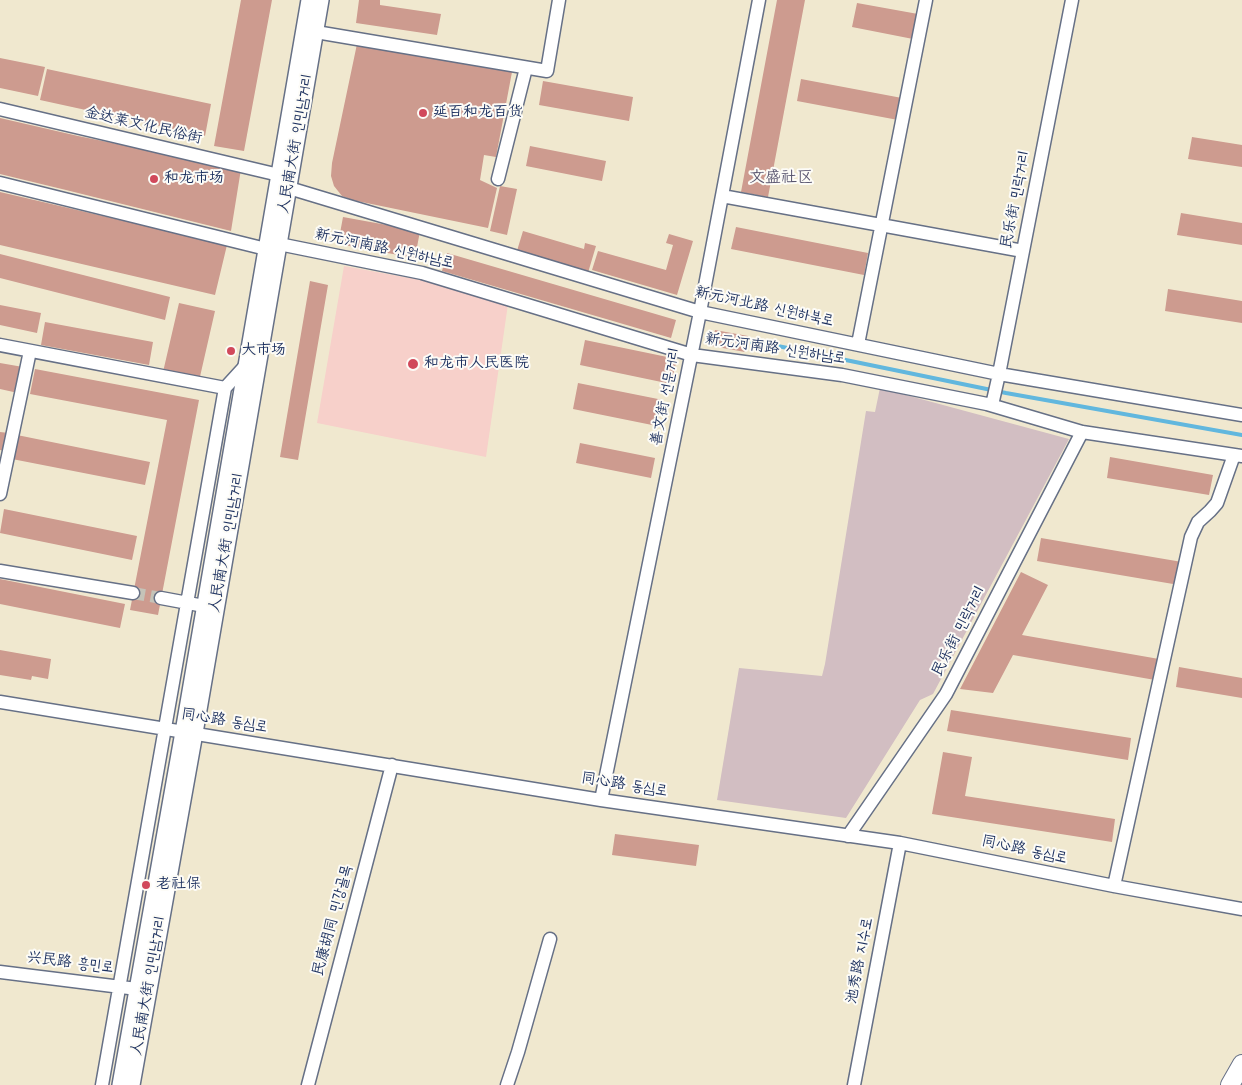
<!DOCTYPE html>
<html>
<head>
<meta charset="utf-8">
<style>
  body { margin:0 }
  canvas { display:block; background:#f0e8cf }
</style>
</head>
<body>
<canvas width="1242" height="1085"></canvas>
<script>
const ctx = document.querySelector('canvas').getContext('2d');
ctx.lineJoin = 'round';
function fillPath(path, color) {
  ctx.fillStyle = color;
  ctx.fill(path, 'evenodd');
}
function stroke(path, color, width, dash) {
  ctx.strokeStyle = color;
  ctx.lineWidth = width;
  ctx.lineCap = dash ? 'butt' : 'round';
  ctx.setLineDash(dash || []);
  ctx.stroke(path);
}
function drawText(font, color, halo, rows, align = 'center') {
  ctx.font = font + ' Kalam,"LXGW WenKai TC","Poor Story",sans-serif';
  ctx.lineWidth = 4;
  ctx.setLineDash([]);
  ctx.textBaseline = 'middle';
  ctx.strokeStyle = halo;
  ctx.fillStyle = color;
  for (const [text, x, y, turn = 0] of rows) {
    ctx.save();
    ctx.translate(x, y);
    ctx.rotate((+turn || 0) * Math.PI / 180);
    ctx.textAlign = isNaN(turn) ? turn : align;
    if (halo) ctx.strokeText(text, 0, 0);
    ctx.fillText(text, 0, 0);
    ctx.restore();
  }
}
const built = new Path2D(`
  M344,266L437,283L508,304L486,457L317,423Z`);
const industrial = new Path2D(`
  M880,388L1069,439L933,694L920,700L846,818L717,800L739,668L822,676L825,664L866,411L875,412Z`);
const stream = new Path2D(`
  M752,343L768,344L1006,393L1242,435`);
const building = new Path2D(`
  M241,0H272L244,151L214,146Z
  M359,0H380V5L441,14L437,35L356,23Z
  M777,0H805L768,197L741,192Z
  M857,3L918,14L913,39L852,27Z
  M357,44L512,72L496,157L484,155L480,180L497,188L488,228L352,200L342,196L334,186L331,176L332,163Z
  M0,58L45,67L38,96L0,88Z
  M47,69L211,104L205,136L40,100Z
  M801,79L902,98L898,120L797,101Z
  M543,81L633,97L629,121L539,105Z
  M0,118L78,136L241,169L231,231L66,190L0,174Z
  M1192,137L1242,145V167L1188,159Z
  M530,146L606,161L602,181L526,166Z
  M500,186L517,189L507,235L490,231Z
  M0,192L227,245L215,295L0,245Z
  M1181,213L1242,223V245L1177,235Z
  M343,217L420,231L415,258L338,244Z
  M736,227L868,253L864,275L731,249Z
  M523,231L584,249L585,243L596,246L587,276L516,254Z
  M669,234L693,241L677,295L592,270L598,251L666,270L673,245L666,243Z
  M447,253L676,320L671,338L442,271Z
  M0,254L170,297L165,320L0,278Z
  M310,281L328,285L298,460L280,457Z
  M1168,289L1242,301V323L1165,311Z
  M179,303L215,311L199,381L163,372Z
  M0,305L41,313L37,333L0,325Z
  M45,322L153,342L149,365L41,345Z
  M715,330L748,336L745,352L712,346Z
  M585,340L677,359L671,384L580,365Z
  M0,363L23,367L18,393L0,389Z
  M35,369L199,400L158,615L130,610L167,420L30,394Z
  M578,383L663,400L657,426L573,409Z
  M0,432L9,433L6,451L0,450Z
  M17,435L150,462L145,485L12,459Z
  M580,443L655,458L651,478L576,463Z
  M1110,457L1213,475L1209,495L1107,478Z
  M4,509L137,536L132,560L0,533Z
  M1041,538L1182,562L1179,585L1037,561Z
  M1021,572L1048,585L1022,635L1159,659L1155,680L1013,655L993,693L960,689Z
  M0,579L125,604L120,628L0,604Z
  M0,650L51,659L48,679L32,676L31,680L0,675Z
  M1179,667L1242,678V698L1176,687Z
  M951,710L1131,738L1128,760L947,731Z
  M943,752L972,757L965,796L1115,819L1112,842L932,814Z
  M615,834L699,845L696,866L612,855Z`);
const minorTunnel = new Path2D(`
  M133,593L161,598`);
const minor = new Path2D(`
  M316,32L547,71L559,0
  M0,109L279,175
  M498,179L526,68
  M0,183L266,249
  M289,188L700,312L999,374L1242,415
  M722,196L1023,251
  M279,244L422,273L692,355L842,375L987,404L1082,432L1242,456
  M858,344L926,0
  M0,345L225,388
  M992,405L999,374L1072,0
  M0,494L30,351
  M0,571L133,593
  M161,598L204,606
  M0,702L601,800L900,843L1114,886L1242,909
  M601,800L700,312L759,0
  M848,836L946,694L1082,432
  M1114,886L1191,537L1198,522L1210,511L1217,503L1234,455
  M0,972L137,989
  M102,1085L225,388L246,365
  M308,1085L392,765
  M507,1085L518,1052L550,939
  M854,1085L900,843`);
const major = new Path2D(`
  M120,1085L183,732L309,0
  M132,1085L195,733L321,0`);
const highway = new Path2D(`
  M1230,1085L1242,1064`);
const markers = [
  [423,113,5,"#d1495b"],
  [154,179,5,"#d1495b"],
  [231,351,5,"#d1495b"],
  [413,364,6,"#d1495b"],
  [146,885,5,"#d1495b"]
];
const poiNames = [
  ["延百和龙百货",433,113],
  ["和龙市场",164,179],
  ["大市场",241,351],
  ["和龙市人民医院",424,364],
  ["老社保",156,885]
];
const streetNames = [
  ["金达莱文化民俗街",143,127,13],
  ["人民南大街 인민남거리",297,144,-80],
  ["民乐街 민락거리",1017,200,-79],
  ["新元河南路 신원하남로",384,250,12],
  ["新元河北路 신원하북로",764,308,12],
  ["新元河南路 신원하남로",775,350,8],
  ["善文街 선문거리",667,397,-79],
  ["人民南大街 인민남거리",228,543,-80],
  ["民乐街 민락거리",960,632,-63],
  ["同心路 동심로",224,722,9],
  ["同心路 동심로",624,786,9],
  ["同心路 동심로",1024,851,12],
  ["民康胡同 민강골목",334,921,-75],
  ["池秀路 지수로",861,961,-79],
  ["兴民路 흥민로",70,964,7],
  ["人民南大街 인민남거리",150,986,-80]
];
const neighbourhoodNames = [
  ["文盛社区",781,179]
];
fillPath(built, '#f7d0ca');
fillPath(industrial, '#d2bec2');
stroke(stream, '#61b7de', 4);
fillPath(building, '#cd9b8f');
stroke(minorTunnel, '#c5c3b8', 12, [12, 6]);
stroke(minor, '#667086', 15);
stroke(major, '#667086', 18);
stroke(highway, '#667086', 20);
stroke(minor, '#fff', 12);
stroke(major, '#fff', 15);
stroke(highway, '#fff', 18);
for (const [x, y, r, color] of markers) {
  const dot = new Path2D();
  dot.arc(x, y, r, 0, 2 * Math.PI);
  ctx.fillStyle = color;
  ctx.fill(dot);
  stroke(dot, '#fdfcf7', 2);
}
drawText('15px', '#1b2f5e', '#fdfcf7', poiNames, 'left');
drawText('15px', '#1b2f5e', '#fdfcf7', streetNames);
drawText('16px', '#59556f', '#fdfcf7', neighbourhoodNames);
</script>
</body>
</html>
